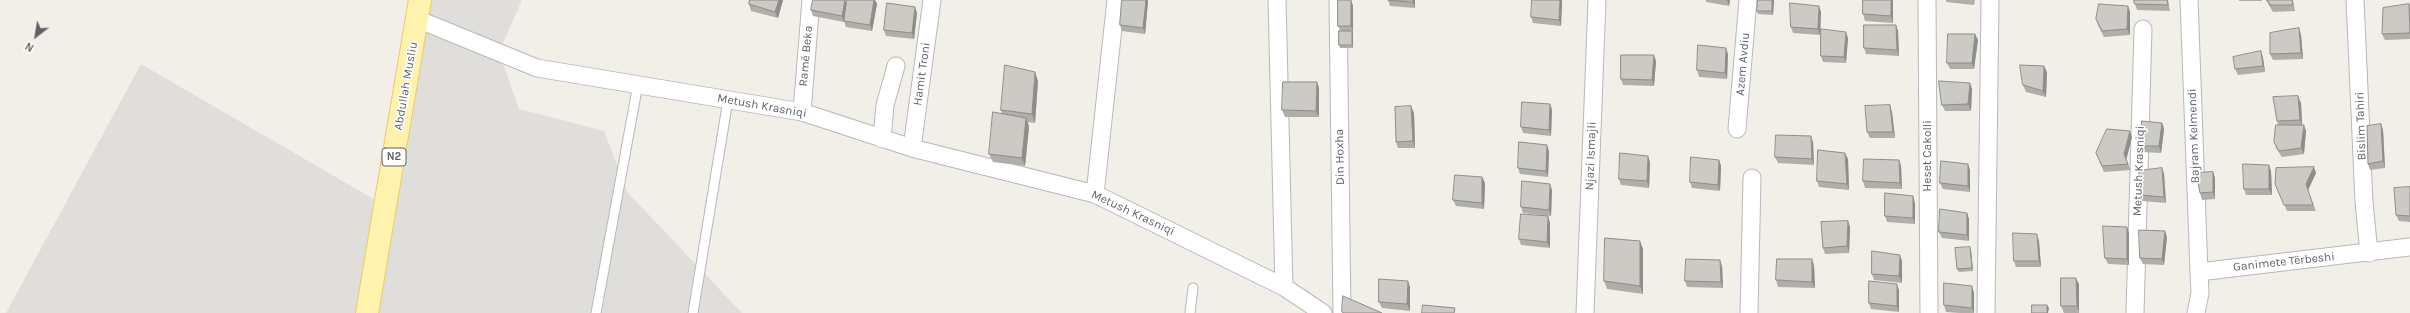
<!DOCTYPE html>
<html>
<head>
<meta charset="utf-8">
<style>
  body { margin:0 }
  #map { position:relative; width:2410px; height:313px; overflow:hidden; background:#f1efe8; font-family:Karla,sans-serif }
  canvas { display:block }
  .north { position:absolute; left:16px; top:16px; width:40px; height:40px; -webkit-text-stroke:3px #fff; paint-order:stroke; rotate:211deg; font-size:11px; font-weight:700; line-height:16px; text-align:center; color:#5f6368 }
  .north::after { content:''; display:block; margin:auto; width:14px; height:18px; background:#5f6368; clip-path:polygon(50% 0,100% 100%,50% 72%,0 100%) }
</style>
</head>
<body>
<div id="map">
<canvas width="2410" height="313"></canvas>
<div class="north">N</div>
</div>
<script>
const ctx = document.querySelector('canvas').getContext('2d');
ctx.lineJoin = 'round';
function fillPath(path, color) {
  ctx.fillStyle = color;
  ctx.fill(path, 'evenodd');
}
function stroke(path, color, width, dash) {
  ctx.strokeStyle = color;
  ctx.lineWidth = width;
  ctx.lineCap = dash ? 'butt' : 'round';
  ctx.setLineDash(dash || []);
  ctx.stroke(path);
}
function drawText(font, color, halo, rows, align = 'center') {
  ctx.font = font + ' Karla,sans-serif';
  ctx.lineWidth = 3;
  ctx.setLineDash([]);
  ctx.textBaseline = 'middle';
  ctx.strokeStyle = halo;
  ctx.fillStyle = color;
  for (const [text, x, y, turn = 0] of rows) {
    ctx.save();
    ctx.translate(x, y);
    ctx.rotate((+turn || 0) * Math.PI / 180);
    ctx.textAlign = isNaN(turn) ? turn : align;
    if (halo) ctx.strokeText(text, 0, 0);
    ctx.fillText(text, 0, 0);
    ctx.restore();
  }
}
const industrial = new Path2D(`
  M420,0H522L499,52L519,109L604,131L628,193L742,313H6L141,64L377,201Z`);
const lane = new Path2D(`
  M596,313L638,84
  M693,313L728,100
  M1190,313L1193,288`);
const street = new Path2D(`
  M1277,0L1284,287
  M1338,0L1342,313
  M1927,0L1929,313
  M2189,0L2199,272
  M2355,0L2364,202L2369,253
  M417,19L537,68L802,112L912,148L1095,194L1284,287L1323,313
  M802,112L811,0
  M1737,129L1748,0
  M882,139L885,105L896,66
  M912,148L932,0
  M1095,194L1116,0
  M1585,313L1597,0
  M1749,313L1752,178
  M1986,313L1990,0
  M2135,313L2143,29
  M2196,313L2200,293L2199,272L2410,247`);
const primary = new Path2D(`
  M367,313L420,0`);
const wall = new Path2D(`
  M750,0H783L778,18L751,11L749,4Z
  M845,0L846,4L847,0H876H875L877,4L872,31L846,27L844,21V22L813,16L811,10Z
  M1122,0H1148V2L1145,34L1122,31L1120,25Z
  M1351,0L1353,6V48H1340L1339,45L1340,31L1338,26Z
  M1388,0H1415V8L1390,6Z
  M1706,0H1730L1729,6L1706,2Z
  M1774,0L1773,15L1758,14L1757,11Z
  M1893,0V23L1865,21L1863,14Z
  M1946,0H1975L1974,5L1946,2Z
  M2134,0H2168L2170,11L2137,10L2135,4Z
  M2239,0H2262V1H2239Z
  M2266,0H2293L2295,11L2273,12Z
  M1562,1L1561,26L1533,23L1531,17Z
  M2409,4L2410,7V39L2385,40L2382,34Z
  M2128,6L2130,12V35L2104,37L2098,25L2096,19Z
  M1821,12L1820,35L1793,33L1791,27Z
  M917,13L914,39L886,36L884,30Z
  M1896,25L1898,31L1899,56L1866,54L1864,48Z
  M2299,28L2301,35L2303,59L2273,60L2270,54Z
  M1975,34L1978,40L1974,69H1950L1947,63Z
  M1848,38L1846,63L1823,62L1821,56Z
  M2261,51L2263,58L2265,72L2238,75L2235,69Z
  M1728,54L1727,79L1699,77L1697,70Z
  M1656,61L1654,86L1623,85L1621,79Z
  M2047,72L2046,97L2026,92L2023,85Z
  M1038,81L1035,123L1028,122L1029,127L1025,166L993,162L989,154L1002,114L1001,110Z
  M1317,82L1319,88V117H1285L1282,110Z
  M1972,89L1971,111H1945L1942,105Z
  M2301,103L2302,125L2306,131L2304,154L2282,157L2276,148L2274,142L2278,125L2277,121Z
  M1550,104L1552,110L1551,136L1523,133L1521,127Z
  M1892,112L1895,138H1870L1867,132Z
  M1414,113L1415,148H1398L1396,142Z
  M2162,123L2164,129L2161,153L2143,152L2140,146Z
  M2381,124L2383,130L2385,168L2370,170L2368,164Z
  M2132,137L2126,159L2131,170L2104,172L2096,153Z
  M1813,142L1814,165L1778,163L1775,157Z
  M1549,151L1548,177L1520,174L1518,168Z
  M1845,153L1848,159L1849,190L1819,187L1817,181Z
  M1719,160L1721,166L1720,191L1692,188L1690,182Z
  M1899,160L1901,166L1902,189L1865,188L1863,181Z
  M1650,162L1649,188L1621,185L1619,179Z
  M2162,168L2164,174L2166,203L2142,201L2139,195Z
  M1970,170V192L1943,189L1940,183Z
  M2271,171L2272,195H2246L2244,189Z
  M2213,172L2215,178V199L2202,200L2200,193Z
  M2316,173L2308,190L2316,211H2287L2275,184Z
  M1482,177L1485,183L1484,209L1456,206L1453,200Z
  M2410,187V222L2399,221L2396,215Z
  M1552,190L1551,216L1523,213L1521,207Z
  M1915,203V224L1887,222L1885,216Z
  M1969,219V241L1942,238L1939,232Z
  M1848,221L1850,227L1849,253L1825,254L1823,248Z
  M1550,223V248L1521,245L1519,239Z
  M2127,227L2129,233V265L2108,264L2105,258Z
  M2167,237L2164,265L2143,264L2140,258Z
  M2039,241L2041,267H2016L2014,261Z
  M1970,247L1971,250L1973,271L1959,272L1957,269Z
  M1643,249V294L1607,289L1604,281Z
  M1812,259L1814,266L1815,288L1778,287L1776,280Z
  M1902,261V283L1874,280L1872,274Z
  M1722,266L1723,288L1687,287L1685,281Z
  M2079,284V313H2064L2061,306Z
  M1410,287V311L1382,308L1379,302Z
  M1899,290V312L1871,309L1869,303Z
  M1974,293V313H1960L1946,312L1944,305Z`);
const shadedWall = new Path2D(`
  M779,0H783L778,18L775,12Z
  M845,0L847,6L844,22L842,16Z
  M874,0H875L877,4L872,31L870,25Z
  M1146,0H1148V2L1145,34L1143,28Z
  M1351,0L1353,6V32L1351,26Z
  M1413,0H1415V8L1413,2Z
  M1560,0H1562V1L1561,26L1559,20Z
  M1727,0H1730L1729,6Z
  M1772,0H1774L1773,15L1772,11Z
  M1891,0H1893V23L1891,16Z
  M2409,4L2410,7V24Z
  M1819,6L1821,12L1820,35L1818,29Z
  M2128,6L2130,12V35L2127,29Z
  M915,7L917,13L914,39L912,33Z
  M1896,25L1898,31L1899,56L1897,50Z
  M2299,28L2301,35L2303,59L2301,53Z
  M1352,31L1353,35V48L1352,45Z
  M1846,32L1848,38L1846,63L1844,57Z
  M1975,34L1978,40L1974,69L1972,63Z
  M1726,48L1728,54L1727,79L1725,73Z
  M2261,51L2263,58L2265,72L2263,66Z
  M1654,55L1656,61L1654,86L1652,80Z
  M2044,66L2047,72L2046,97L2043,91Z
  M1035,72L1038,81L1035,123L1032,114Z
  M1317,82L1319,88V117L1316,111Z
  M1970,83L1972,89L1971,111L1968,104Z
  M2298,96L2301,103L2302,126L2300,120Z
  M1550,104L1552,110L1551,136L1549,130Z
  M1890,105L1892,112L1895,138L1893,132Z
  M1411,106L1414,113L1415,148L1413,141Z
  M1026,118L1029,127L1025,166L1022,158Z
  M2162,123L2164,129L2161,153L2159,146Z
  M2381,124L2383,130L2385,168L2383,161Z
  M2304,125L2306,131L2304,154L2301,148Z
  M2130,131L2132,137L2126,161L2124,154Z
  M1811,136L1813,142L1814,165L1812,159Z
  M1547,145L1549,151L1548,177L1546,171Z
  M1845,153L1848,159L1849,190L1847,184Z
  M1648,156L1650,162L1649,188L1647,181Z
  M1719,160L1721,166L1720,191L1718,185Z
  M1899,160L1901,166L1902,189L1900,183Z
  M1968,164L1970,170V192L1968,186Z
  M2269,165L2271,171L2272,195L2269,189Z
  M2314,167L2316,173L2308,190L2306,184Z
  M2162,168L2164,174L2166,203L2164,197Z
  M2213,172L2215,178V199L2213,192Z
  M1482,177L1485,183L1484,209L1482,203Z
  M1550,184L1552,190L1551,216L1549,210Z
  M1913,196L1915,203V224L1913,218Z
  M1967,213L1969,219V241L1967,235Z
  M1548,216L1550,223V248L1547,242Z
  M1848,221L1850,227L1849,253L1847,246Z
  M2127,227L2129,233V265L2127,259Z
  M2165,231L2167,237L2164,265L2162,259Z
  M2037,234L2039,241L2041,267L2039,261Z
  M1640,241L1643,249V294L1640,286Z
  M1970,247L1971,250L1973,271L1972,268Z
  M1900,255L1902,261V283L1899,276Z
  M1812,259L1814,266L1815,288L1812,282Z
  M1720,260L1722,266L1723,288L1721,282Z
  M2076,278L2079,284V313L2077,306Z
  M1408,281L1410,287V311L1407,304Z
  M1897,284L1899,290V312L1897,306Z
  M1972,286L1974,293V313L1972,308Z
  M2047,305L2049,308L2048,313H2047Z`);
const building = new Path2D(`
  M750,0H779L775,12L749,4Z
  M813,0H845L842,16L811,10Z
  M847,0H874L870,25L844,21Z
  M1122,0H1146L1143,28L1120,25Z
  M1338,0H1351V26H1338Z
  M1388,0H1413V2Z
  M1532,0H1560L1559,20L1531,17Z
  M1758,0H1772V11H1757Z
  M1863,0H1891V16L1863,14Z
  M2134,0H2167L2168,5L2135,4Z
  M2267,0H2292L2293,5H2271Z
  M887,3L915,7L912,33L884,30Z
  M1790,3L1819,6L1818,29L1791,27Z
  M2099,4L2128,6L2127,29L2102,31L2096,19Z
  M2409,4L2410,33L2382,34L2383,8Z
  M1864,25H1896L1897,50L1864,48Z
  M2299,28L2301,53L2270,54V33Z
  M1821,29L1846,32L1844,57L1821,56Z
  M1339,31H1352V45H1339Z
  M1948,34H1975L1972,63H1947Z
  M1698,45L1726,48L1725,73L1697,70Z
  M2261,51L2263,66L2235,69L2233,57Z
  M1621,55H1654L1652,80L1621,79Z
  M1005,65L1035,72L1032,114L1001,110Z
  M2020,65L2044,66L2043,91L2023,85Z
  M1939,81L1970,83L1968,104L1942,105Z
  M1283,82H1317L1316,111L1282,110Z
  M2298,96L2300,120L2277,121L2273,97Z
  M1522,102L1550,104L1549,130L1521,127Z
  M1890,105L1893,132H1867L1865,106Z
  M1411,106L1413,141L1396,142L1395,107Z
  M993,112L1026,118L1022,158L989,154Z
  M2142,121L2162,123L2159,146H2140Z
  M2381,124L2383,161L2368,164L2367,126Z
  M2276,125H2304L2301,148L2279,151L2274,142Z
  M2107,129L2130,131L2124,154L2128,164L2102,166L2096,153Z
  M1776,135L1811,136L1812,159L1775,157Z
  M1519,142L1547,145L1546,171L1518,168Z
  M1818,150L1845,153L1847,184L1817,181Z
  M1620,153L1648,156L1647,181L1619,179Z
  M1691,157L1719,160L1718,185L1690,182Z
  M1864,159L1899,160L1900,183L1863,181Z
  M1941,161L1968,164V186L1940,183Z
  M2243,164L2269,165V189H2244Z
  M2314,167L2306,184L2313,205H2284L2275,184L2276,168Z
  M2162,168L2164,197L2139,195V171Z
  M2213,172V192L2200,193L2196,173Z
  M1455,175L1482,177V203L1453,200Z
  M1522,181L1550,184L1549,210L1521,207Z
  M2410,187V216L2396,215L2394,188Z
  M1885,193L1913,196V218L1885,216Z
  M1940,209L1967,213V235L1939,232Z
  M1521,214L1548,216L1547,242L1519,239Z
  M1848,221L1847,246L1823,248L1821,222Z
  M2103,226L2127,227V259L2105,258Z
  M2139,230L2165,231L2162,259L2140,258Z
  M2013,233L2037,234L2039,261H2014Z
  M1605,238L1640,241V286L1604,281Z
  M1970,247L1972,268L1957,269L1955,248Z
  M1872,251L1900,255L1899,276L1872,274Z
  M1686,259L1720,260L1721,282L1685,281Z
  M1777,259H1812V282L1776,280Z
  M2061,278H2076L2077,306H2061Z
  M1379,279L1408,281L1407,304L1379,302Z
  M1869,281L1897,284V306L1869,303Z
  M1944,283L1972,286V308L1944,305Z
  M1343,296L1382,313H1344L1342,312Z
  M1423,305L1455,308L1454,313H1422Z
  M2032,305H2047V313H2032Z`);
const shields = [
  [394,157,24]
];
const shieldNames = [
  ["N2",394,157]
];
const streetNames = [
  ["Ramë Beka",806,56,-85],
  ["Azem Avdiu",1743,64,-85],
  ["Hamit Troni",922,74,-82],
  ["Abdullah Musliu",406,86,-80],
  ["Metush Krasniqi",762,106,10],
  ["Bislim Tahiri",2361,126,-92],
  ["Bajram Kelmendi",2194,136,-92],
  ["Njazi Ismajli",1591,156,-88],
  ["Heset Cakolli",1928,156,-90],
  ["Din Hoxha",1340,157,-91],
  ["Metush Krasniqi",2139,171,-88],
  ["Metush Krasniqi",1133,213,25],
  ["Ganimete Tërbeshi",2284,262,-6]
];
fillPath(industrial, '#e0deda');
stroke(lane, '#b5b8bc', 11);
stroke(street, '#b5b8bc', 19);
stroke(primary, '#f2c960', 24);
stroke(lane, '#fff', 9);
stroke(street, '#fff', 17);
stroke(primary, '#fff2af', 22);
fillPath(wall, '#afaea9');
fillPath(shadedWall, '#8f8d8a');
fillPath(building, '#cccac5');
stroke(building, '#8f8d8a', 1);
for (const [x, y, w] of shields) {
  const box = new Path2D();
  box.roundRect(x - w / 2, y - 9, w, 18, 3);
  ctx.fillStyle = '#fff';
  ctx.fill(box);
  stroke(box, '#5f6368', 1);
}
drawText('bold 11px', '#5f6368', null, shieldNames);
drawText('12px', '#5f6368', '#fff', streetNames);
</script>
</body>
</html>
